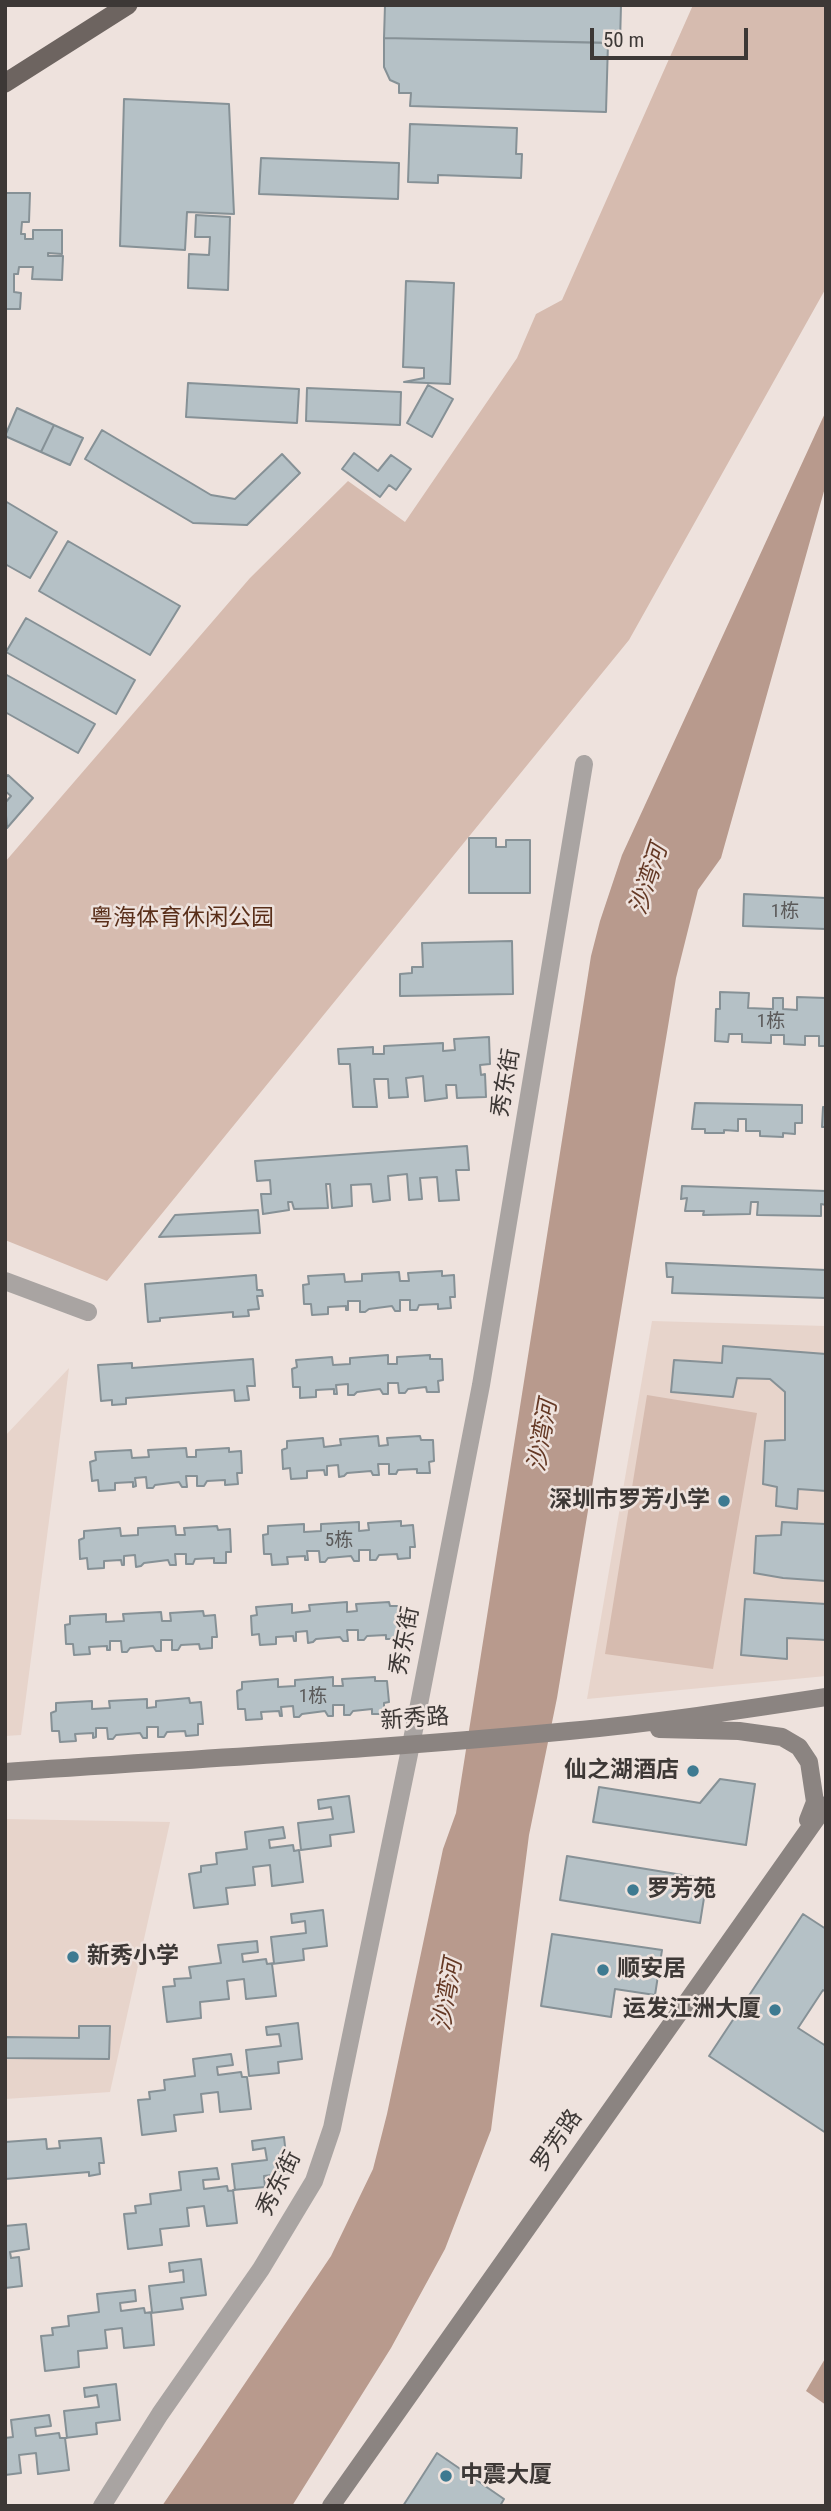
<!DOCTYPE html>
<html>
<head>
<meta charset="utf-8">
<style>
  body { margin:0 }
  #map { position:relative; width:831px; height:2511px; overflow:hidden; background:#eee2dd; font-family:"Roboto Condensed",sans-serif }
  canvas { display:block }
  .frame { position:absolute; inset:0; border:7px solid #3d3836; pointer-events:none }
  .scale { position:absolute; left:590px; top:28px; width:158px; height:32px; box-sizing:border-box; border:4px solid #3d3836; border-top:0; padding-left:9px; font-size:21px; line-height:24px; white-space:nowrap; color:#3d3836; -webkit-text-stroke:5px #eee2dd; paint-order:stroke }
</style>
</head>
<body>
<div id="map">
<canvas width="831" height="2511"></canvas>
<div class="frame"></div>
<div class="scale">50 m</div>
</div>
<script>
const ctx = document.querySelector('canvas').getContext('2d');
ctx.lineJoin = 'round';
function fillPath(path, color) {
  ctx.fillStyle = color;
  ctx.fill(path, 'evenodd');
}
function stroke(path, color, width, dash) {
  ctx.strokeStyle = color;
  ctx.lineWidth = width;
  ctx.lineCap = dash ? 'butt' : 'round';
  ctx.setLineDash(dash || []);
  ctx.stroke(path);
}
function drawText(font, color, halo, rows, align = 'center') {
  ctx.font = font + ' "Roboto Condensed","Noto Sans SC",sans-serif';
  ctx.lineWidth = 5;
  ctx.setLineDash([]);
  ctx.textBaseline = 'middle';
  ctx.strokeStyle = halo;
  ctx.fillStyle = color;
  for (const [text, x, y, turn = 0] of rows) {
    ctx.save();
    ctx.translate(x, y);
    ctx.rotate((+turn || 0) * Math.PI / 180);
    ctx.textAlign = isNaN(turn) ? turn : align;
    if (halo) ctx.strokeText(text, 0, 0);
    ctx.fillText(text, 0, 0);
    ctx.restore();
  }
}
const built = new Path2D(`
  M652,1321L826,1326V1676L587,1699Z
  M69,1368L21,1735L5,1736V1436Z
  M5,1819L170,1822L110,2092L5,2099Z`);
const green = new Path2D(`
  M693,5H826V288L629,640L107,1281L5,1240V862L250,578L348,481L405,522L517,358L536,314L562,300Z
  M647,1395L757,1413L713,1669L605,1654Z`);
const forest = new Path2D(`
  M826,2357V2405L806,2391Z`);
const water = new Path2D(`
  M826,411V484L721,858L698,890L676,978L557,1698L529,1835L491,2130L445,2249L391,2348L292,2506H162L331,2256L373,2169L387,2114L443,1849L456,1813L591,956L600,921L622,855Z`);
const building = new Path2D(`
  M385,5H621L620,43L384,38Z
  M384,38L608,43L606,112L410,106L411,93H399V84L390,80L384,67Z
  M124,99L229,104L234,214L187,212L185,250L120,246Z
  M410,124L517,128L516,154H522L521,178L438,175V183L408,182Z
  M261,158L399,163L398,199L259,194Z
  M5,193H30L29,222H22L21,234H25V239H33V230H62V254L48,253V256H63L62,280L32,279L33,267H19L18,274H14V292L21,293L20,309H5Z
  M196,215L230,217L228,290L188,288L189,254L209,255L210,237H195Z
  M406,281L454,283L450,384L404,382L424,378V368L403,367Z
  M188,383L299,389L297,423L186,417Z
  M428,385L453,399L432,437L407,423Z
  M307,388L401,392L400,425L306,421Z
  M17,408L54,425L41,452L5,436Z
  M54,425L83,438L70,465L41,452Z
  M102,430L211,495L235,499L282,454L300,473L247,525L193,523L85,459Z
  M354,453L378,471L391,455L411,469L396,490L389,485L380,497L342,469Z
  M5,501L57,532L30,578L5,564Z
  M68,541L180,606L150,655L39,591Z
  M26,618L135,680L116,714L6,652Z
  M5,674L95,724L78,753L5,712Z
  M8,775L33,798L7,828L5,803L11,796L5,791V778Z
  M469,838H496V847H506V840H530V893H469Z
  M744,894L826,898V929L743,926Z
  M512,941L513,994L400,996V974L412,973V967H423L422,943Z
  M720,992L749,993L748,1008L773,1009V998H783V1009L797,1010V997L826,998V1046H819V1036H805V1045L784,1044V1035H771V1043L742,1042V1034H729L728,1042L715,1041L716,1009H720Z
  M489,1037L490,1064L480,1065L481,1075L485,1074L486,1097L457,1098L456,1085H446L447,1098L425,1101L423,1076L406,1078L408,1097L389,1098L388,1079H374L377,1107H353L350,1064H339L338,1049L373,1047V1054H384V1046L443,1043V1051L455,1050L454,1039Z
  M695,1103L802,1105V1123H795V1134L783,1133V1137L760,1136V1131H746V1119H738V1131L724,1130V1133H705V1129H692Z
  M823,1107H826V1127H822Z
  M467,1146L469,1170H456L459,1200L439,1201L437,1177L420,1178L422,1199L409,1200L407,1174L388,1176L390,1200L373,1202L371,1184L351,1185L352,1206L332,1208L330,1184H326L328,1208L294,1209L292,1202H288L289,1210L263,1214L261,1194H271L270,1180L257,1181L255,1161Z
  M682,1186L826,1191V1205L821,1204V1216L757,1215L758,1202H751L750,1214L703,1215L704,1211H685L687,1198L681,1199Z
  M258,1210L260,1233L159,1237L175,1215Z
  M666,1263L826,1270V1298L672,1293L673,1277H667Z
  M442,1271V1276L454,1275L455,1297H450L451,1308L438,1309V1304L419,1305L417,1310H410V1300H400V1311H395L392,1306L369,1309L365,1312H360V1301H348V1310H346V1306L328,1307V1314L312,1315L311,1304H304L303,1285L309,1284L308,1276L344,1274L345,1282L362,1281V1274L399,1272L400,1281H409L408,1273Z
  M256,1275L257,1290H262L263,1296H257L259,1309L248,1310L249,1316L233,1317V1312L160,1318V1321L148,1322L145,1284Z
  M723,1346L826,1354V1491L798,1489L797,1509L776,1506L777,1487L763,1484L765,1441L785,1440V1392L770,1379L737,1378L733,1397L671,1392L674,1360L722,1363Z
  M388,1355V1364H397V1357L430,1355V1359H442L443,1380L438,1381L439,1392H427L426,1387L408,1389L405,1393H399L398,1383H388V1394H383L380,1389L357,1392L354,1395H348V1384L336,1385L337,1394H334V1389L316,1390V1397L300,1398V1387H293L292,1369L297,1367L296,1360L332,1357L333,1365L350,1364V1358Z
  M253,1359L255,1386H247L249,1400L235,1401L234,1390L126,1398V1404L112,1405V1400L101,1401L98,1365L132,1363V1368Z
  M378,1436L379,1446L388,1445L387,1438L420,1436L421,1440H433L434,1461L429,1462L430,1473H417V1469L398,1470L396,1474H389V1464H378L379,1475H373L371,1471L347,1473L344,1476L339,1477L338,1465L327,1466V1475H325L324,1470L307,1471V1478L291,1479L290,1468L283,1469L282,1450L287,1448V1441L323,1438L324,1447L341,1445L340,1439Z
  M186,1448L187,1457H196V1450L229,1448V1452L241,1451L242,1473H237L238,1484L225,1485V1480L207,1481L204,1486H197V1476H186L187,1487H182L179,1482L155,1485L153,1488H147L146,1477L135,1478L136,1486L133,1487V1482L115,1483V1490L99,1491L98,1480L92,1481L90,1462L96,1460L95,1452L131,1450L132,1458L149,1457L148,1450Z
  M401,1521V1526L413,1525L415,1547H410V1558L398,1559L397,1554L379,1555L376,1560H370V1550H359V1561H354L351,1556L328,1558L325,1562H320L319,1551H307L308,1560H305V1556L287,1557L288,1564L272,1565L271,1554H264L263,1535L268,1534V1526L304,1524V1532L321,1531V1524L359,1522V1531L369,1530L368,1523Z
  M782,1522L826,1524V1581L783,1578L754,1573L756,1536L781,1535Z
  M175,1526L176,1535H185L184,1528L217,1526L218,1530L230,1529L231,1552H226V1563H214V1558L195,1559L193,1564H186V1554H175L176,1565H170L168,1560L144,1563L141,1566L136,1567L135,1555L124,1556V1565H122L121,1560L104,1561V1568L88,1569L87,1558L80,1559L79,1540L84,1538V1531L120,1528L121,1536L138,1535V1528Z
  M745,1599L826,1604V1640L787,1638V1659L741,1655Z
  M347,1602V1612L357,1611L356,1604L389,1602L390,1606H401L403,1628H398V1639H386V1635L367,1636L364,1640H358V1630H347L348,1641H343L340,1637L316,1639L313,1642L308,1643L307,1631L296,1632V1641H294L293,1636L276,1637V1644L260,1645L259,1634L252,1635L251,1616L257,1615L256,1607L292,1604V1613L310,1611L309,1605Z
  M203,1611L204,1616L215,1615L217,1637H212V1648L200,1649L199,1644L181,1645L178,1650H172V1640H161V1651H156L153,1646L130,1648L127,1652H122L121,1641H110V1650H107V1646L89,1647L90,1654L74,1655L73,1644H66L65,1625L70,1624V1616L106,1614V1622L124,1621L123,1614L161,1612L162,1621H171L170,1613Z
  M333,1677V1686H343L342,1679L375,1677V1681H387L389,1702L384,1703V1714H372V1709L353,1711L350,1715H344V1705H333V1716H328L325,1711L302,1714L299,1717H294L293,1706L281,1707L282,1716H280L279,1711L261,1712L262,1719L246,1720L245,1709H238L237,1691L242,1689V1682L278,1679V1687L295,1686V1680Z
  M189,1698L190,1703L201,1702L203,1724H198V1735L186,1736L185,1731L167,1732L164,1737H158V1727H147V1738H143L140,1733L116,1735L113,1739H108L107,1728H96V1737L93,1738V1733L75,1734L76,1741L60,1742L59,1731H52L51,1713L56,1711V1703L92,1701V1709L110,1708L109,1701L147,1699V1708L156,1707V1701Z
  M720,1779L755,1784L746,1845L593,1822L599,1787L700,1803Z
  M349,1796L354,1832L330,1835L331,1846L301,1850L298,1823L333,1819L331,1807L319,1809L318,1800Z
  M283,1827L285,1838L269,1840L270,1848L293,1845L294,1851L299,1850L303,1882L272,1886L270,1865L253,1867L255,1885L226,1888L228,1904L194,1908L189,1874L201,1872V1866L217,1864L216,1853L247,1849L245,1832Z
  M567,1856L707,1879L700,1923L560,1900Z
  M323,1910L327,1946L303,1949L304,1960L272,1964L276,1996L246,1999L244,1979L227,1981L229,1999L200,2002L201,2018L167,2022L163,1987L175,1986L174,1979L191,1978L189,1967L221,1963L218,1945L257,1941L258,1952L242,1954L243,1962L266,1959L267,1964L274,1963L271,1937L306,1933L305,1921L292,1923L291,1914Z
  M803,1914L826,1929V1992L823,1990L798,2028L826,2046V2133L709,2056Z
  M552,1934L662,1950L655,1995L615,1989L611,2017L541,2006Z
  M298,2023L302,2059L278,2062L279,2073L249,2076L246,2050L281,2046L279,2034L267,2035L266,2027Z
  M79,2026H110L109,2059L5,2058V2037L79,2038Z
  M231,2054L233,2065L217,2067L218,2075L241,2072L242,2077H247L251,2109L220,2112L218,2092L201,2094L203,2112L174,2115L176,2131L142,2135L138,2100L150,2099L149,2092L165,2090L164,2080L195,2076L193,2059Z
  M284,2137L288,2173L264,2176L265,2187L233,2190L237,2223L207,2226L204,2206L187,2208L189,2226L160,2229L162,2245L128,2249L124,2214L136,2213L135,2206L151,2204L150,2194L181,2190L179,2172L217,2168L219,2179L203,2180L204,2189L227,2186L228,2191L235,2190L232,2164L267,2160L265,2148L253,2150L252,2141Z
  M101,2138L104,2163H99L100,2174L89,2176V2172L5,2179V2142L46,2139L47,2149L60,2148L59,2141Z
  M26,2224L29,2249L10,2252L11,2258L19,2257L22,2286L5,2288V2226Z
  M201,2259L206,2295L181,2298L183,2309L151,2313L154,2345L124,2348L122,2328L105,2330L107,2348L78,2351L79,2367L45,2371L41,2336L53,2335L52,2328L69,2326L68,2316L99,2312L97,2294L135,2290L136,2301L120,2303L121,2311L144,2308L145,2313L152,2312L149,2286L184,2282L183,2270L170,2272L169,2263Z
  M116,2384L120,2420L96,2423L97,2434L65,2438L69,2470L38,2474L36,2453L19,2455L21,2473L5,2475V2438L13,2437L11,2420L49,2415L51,2426L35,2428L36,2436L59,2433L60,2438H67L64,2411L99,2407L97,2395L85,2397L84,2388Z
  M437,2453L504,2499L500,2506H403Z`);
const minor = new Path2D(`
  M5,1281L88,1312
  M102,2506L160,2414L261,2269L314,2181L332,2128L415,1725L481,1385L584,764`);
const secondary = new Path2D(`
  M659,1729L739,1731L782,1737L799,1747L809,1762L815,1802L808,1820
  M5,1772C193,1759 382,1749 569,1731C655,1723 741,1710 826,1697
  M331,2506L826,1805`);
const trunk = new Path2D(`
  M5,83L128,5`);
const markers = [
  [724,1501,7,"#3e7a91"],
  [693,1771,7,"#3e7a91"],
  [633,1890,7,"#3e7a91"],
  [73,1957,7,"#3e7a91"],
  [603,1970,7,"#3e7a91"],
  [775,2010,7,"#3e7a91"],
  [446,2476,7,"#3e7a91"]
];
const numberNames = [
  ["1栋",785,912],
  ["1栋",771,1022],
  ["5栋",339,1541],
  ["1栋",313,1697]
];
const parkNames = [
  ["粤海体育休闲公园",182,919]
];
const streetNames = [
  ["秀东街",507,1083,-80],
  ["秀东街",406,1641,-79],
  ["新秀路",415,1720,-4],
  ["罗芳路",558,2141,-55],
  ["秀东街",280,2184,-63]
];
const poiNames = [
  ["深圳市罗芳小学",710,1501,"right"],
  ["仙之湖酒店",679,1771,"right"],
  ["罗芳苑",647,1890],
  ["新秀小学",87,1957],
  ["顺安居",617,1970],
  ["运发江洲大厦",761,2010,"right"],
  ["中震大厦",460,2476]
];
const waterNames = [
  ["沙湾河",650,880,-72],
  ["沙湾河",544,1436,-80],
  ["沙湾河",449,1995,-80]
];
fillPath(built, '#e7d4cb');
fillPath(green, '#d6bbaf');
fillPath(forest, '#bb9d8f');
fillPath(water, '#b89a8d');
fillPath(building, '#b5c1c6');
stroke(building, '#869196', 2);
stroke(minor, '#a9a4a2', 18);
stroke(secondary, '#8b8481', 18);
stroke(trunk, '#6d6460', 19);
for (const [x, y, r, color] of markers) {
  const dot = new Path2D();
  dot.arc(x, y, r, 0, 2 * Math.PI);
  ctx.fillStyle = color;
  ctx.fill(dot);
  stroke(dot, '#eee2dd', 2.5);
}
drawText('19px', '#5b5a5a', null, numberNames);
drawText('23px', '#592e19', '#eee2dd', parkNames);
drawText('23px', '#3d3836', '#eee2dd', streetNames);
drawText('bold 23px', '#3d3836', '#eee2dd', poiNames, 'left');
drawText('italic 24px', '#653925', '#eee2dd', waterNames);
</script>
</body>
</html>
